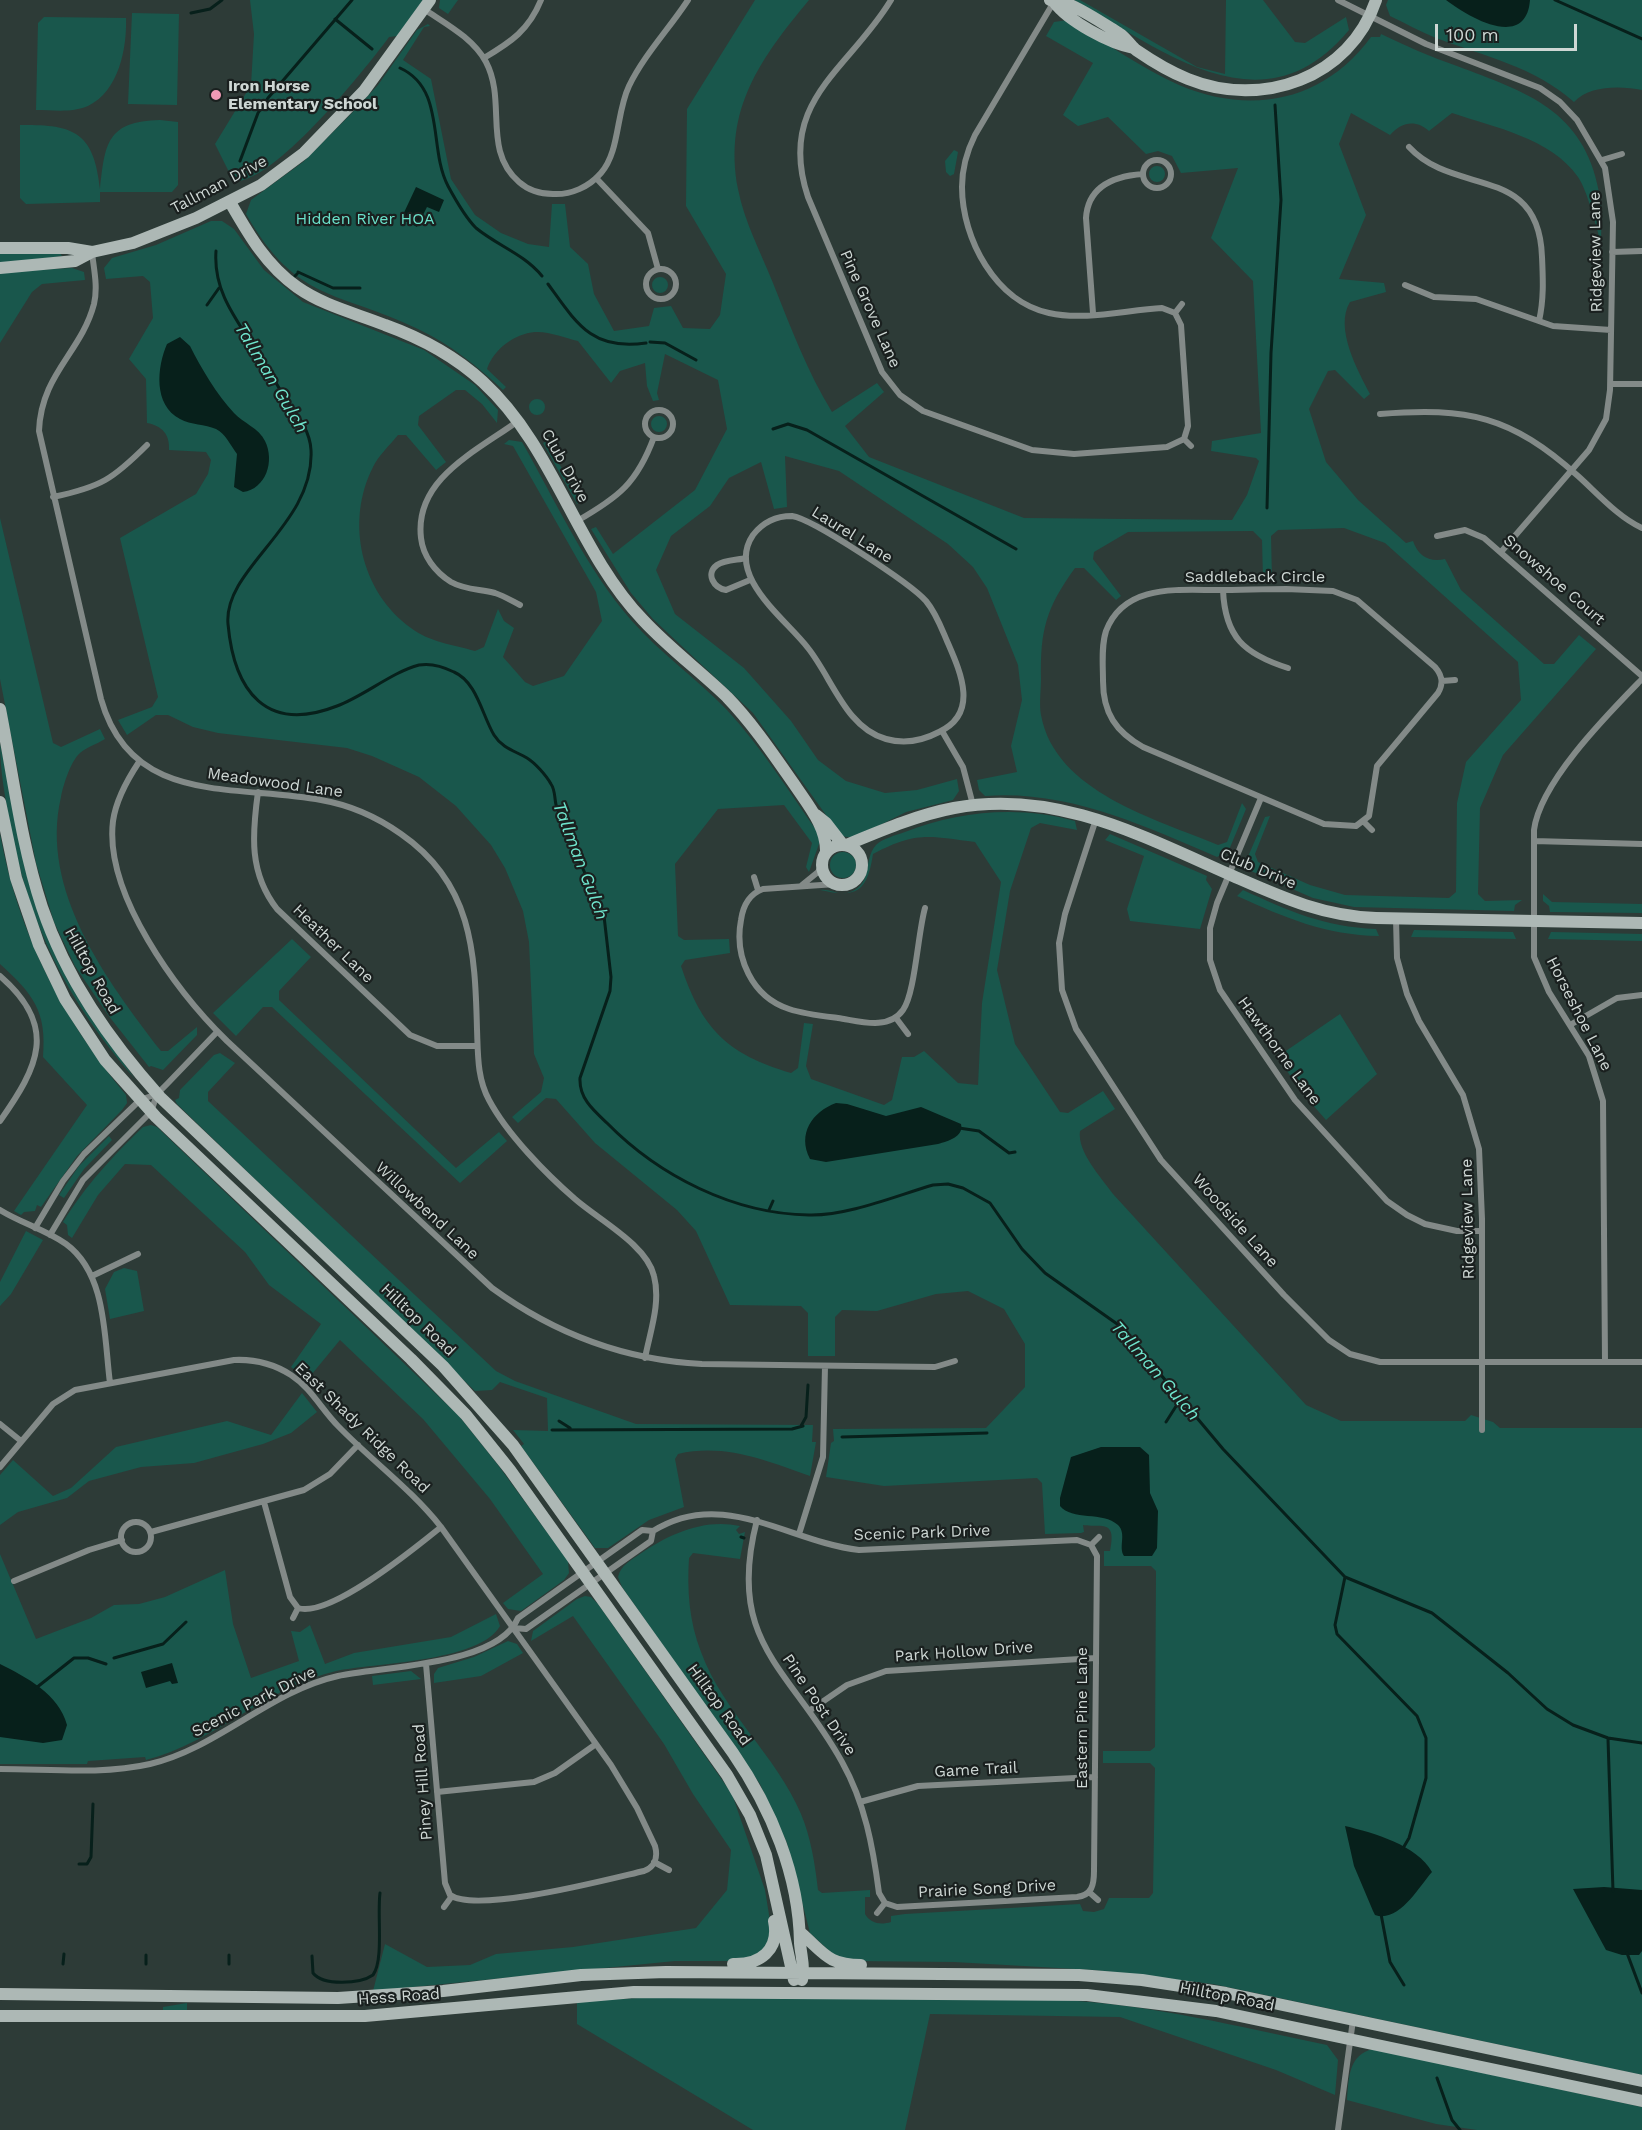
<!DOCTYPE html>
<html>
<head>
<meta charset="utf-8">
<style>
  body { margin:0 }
  #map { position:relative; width:1642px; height:2130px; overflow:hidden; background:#2d3b37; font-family:"Work Sans",sans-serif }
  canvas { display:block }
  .scale { position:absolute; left:1435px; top:24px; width:142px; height:27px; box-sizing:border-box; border:3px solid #ced7d4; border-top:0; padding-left:8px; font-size:18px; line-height:21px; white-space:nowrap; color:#ced7d4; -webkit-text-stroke:4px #1a201f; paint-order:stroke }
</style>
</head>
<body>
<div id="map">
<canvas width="1642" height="2130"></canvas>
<div class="scale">100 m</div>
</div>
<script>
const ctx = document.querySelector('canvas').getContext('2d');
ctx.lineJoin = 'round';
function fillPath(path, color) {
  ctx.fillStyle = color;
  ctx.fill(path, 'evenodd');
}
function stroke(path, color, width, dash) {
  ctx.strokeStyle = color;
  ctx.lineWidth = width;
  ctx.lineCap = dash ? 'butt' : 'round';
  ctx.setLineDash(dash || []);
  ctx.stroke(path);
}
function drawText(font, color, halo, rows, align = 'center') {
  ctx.font = font + ' "Work Sans",sans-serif';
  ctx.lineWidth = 4.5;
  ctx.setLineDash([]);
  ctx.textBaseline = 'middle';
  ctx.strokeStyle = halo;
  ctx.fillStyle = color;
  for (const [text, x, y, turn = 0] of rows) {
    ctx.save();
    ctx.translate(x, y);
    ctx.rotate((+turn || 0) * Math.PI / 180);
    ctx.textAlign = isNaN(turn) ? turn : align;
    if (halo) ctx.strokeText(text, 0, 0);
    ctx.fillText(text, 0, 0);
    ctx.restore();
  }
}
const green = new Path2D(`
  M250,0H423L397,36L389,37C364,71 280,175 239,181L231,176L215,144L251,85L254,34Z
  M440,0H458L448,14L439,8Z
  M755,0H809C761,58 723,109 738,189C744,221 761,253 773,283C791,328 807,371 832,412L877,383L884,392L845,426L869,457L1024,518L1232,520L1247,495L1259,461L1256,458L1211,451L1212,441L1261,433L1253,281L1211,238L1238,168L1181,173L1172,156L1158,151L1146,154L1108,117L1078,126L1063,115L1093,63L1046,36L1054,22L1068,20C1105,42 1141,68 1179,85C1252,116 1324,101 1371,37H1380L1381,34C1406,46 1431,57 1457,66C1526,92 1584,110 1599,192C1603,209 1601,226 1601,242C1595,224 1588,192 1578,177C1551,138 1493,127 1452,113L1429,131C1416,119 1401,122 1390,135L1351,113L1339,144L1366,215L1339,279L1384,283L1386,292L1350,302C1334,328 1358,371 1370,394L1364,399L1335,370L1328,371L1309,409L1326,462L1358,500L1406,543L1413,541C1418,556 1430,563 1445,559L1461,590L1544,664H1554L1579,635L1596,649L1503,755L1480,808L1478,894L1485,901L1522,900L1515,905L1514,911L1354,907L1313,898L1251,871L1252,866L1247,859L1265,817L1270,816L1255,854L1258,862L1310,885L1345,895L1449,898L1456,892L1457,803L1466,762L1521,700L1518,662L1385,543L1344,528L1278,530L1271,536L1272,579H1263L1262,540L1253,531L1128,532L1094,552L1093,559L1121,596L1116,600L1084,568H1075C1046,608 1040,630 1041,679C1041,690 1039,704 1041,715C1055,792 1156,819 1218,845L1227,842L1242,803L1246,809L1229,850L1217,857C1142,825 1068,790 985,796L979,790L977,780L1017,772L1011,746L1022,700L1018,665L987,588L973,567L948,544L839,471L785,456L787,507L774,509L761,462L729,478L710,506L671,536L656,570L675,614L744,668L791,721L818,760L846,781L885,793L917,790L957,779L959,791L953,800L906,812L854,838L841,836L753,713L653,619L631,593L591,529L596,527L613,554L695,490L727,429L718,380L665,354L657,393L659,400L653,401L647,386L645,363L620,371L611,383L578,341C566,338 548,331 535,332C514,334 494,349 487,369L506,387L503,390C477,366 450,344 418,329C337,290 297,303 246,214L251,200L303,162L351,114L378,85L417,30L428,24L430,26L424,27L403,60L431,79L451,179L475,215L501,233L528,244L549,247L552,204H565L570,247L588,264L594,294L614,331L649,326L654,308L671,306L683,328L710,329L720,315L726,274L686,206L687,109Z
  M1074,0H1080L1197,67L1225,74L1226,0H1263L1295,42L1305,43L1346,17L1349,30C1263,134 1162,50 1074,0Z
  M1388,0H1642V90C1621,86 1590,85 1574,102C1535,67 1484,56 1436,38C1421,32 1405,23 1390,16L1386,5Z
  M132,13L179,14L177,105L128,104Z
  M44,17L126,18C127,48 119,91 88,106C72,113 53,110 36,110L38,23Z
  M160,120L178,122V185L172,192H100V202L26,204L20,198V125C75,124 94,133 100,189C105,145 106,121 160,120Z
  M954,150L958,152L954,174L950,176L946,172L945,161Z
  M1149 174a8 8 0 1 1 16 0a8 8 0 1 1-16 0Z
  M211,221H222L234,229L264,270L303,302L424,350L475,385L498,410L497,423L482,404L465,390H456L419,416L418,425L446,462L436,470L406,435H398C390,445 378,456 373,467C345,522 361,592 411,628C429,642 454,645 475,651L484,647L498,609L504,621L514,628L503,657L525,682L533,686L564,676L602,621L596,592L513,446L504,444L509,440L522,442C556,502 586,568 631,620C660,653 697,679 727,710C762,748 789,792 819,834V844L809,872L806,867L812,843L784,805L718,809L675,864L678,936L684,940L729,939L730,953L685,960L681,966C702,1029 727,1054 791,1073L798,1068L804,1023L813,1024L806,1066L811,1079L884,1105L892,1100L902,1057H914L924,1051L958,1083L978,1085L982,1003L1001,882L975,842C929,836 916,831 873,854C867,893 856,898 820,890C829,888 837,895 847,893C874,886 862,861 876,845C882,839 896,835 905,832C958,811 1019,805 1075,821L1077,830L1040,823L1031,828L1010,891L997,970L1015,1044L1060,1112L1068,1113L1103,1091L1115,1109L1080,1131C1077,1152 1101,1177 1113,1194L1306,1405L1341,1421H1465L1471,1415L1493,1422L1500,1428H1642V2075L1213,1984L1093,1970L954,1962L853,1961L836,1957L810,1933L787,1843L760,1784L622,1587L618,1577C621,1565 630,1561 640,1554C669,1534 704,1518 740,1526L736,1530L739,1534L745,1532L740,1559L693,1553L689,1558C687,1590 689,1621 701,1652C723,1712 776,1755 801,1814C811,1838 815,1864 818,1890L822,1893L870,1890V1897H865V1914C871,1924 881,1925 891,1922V1916L905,1914L1080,1904L1083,1911L1094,1912L1104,1909L1109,1898H1149L1153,1893L1155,1768L1150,1763H1103V1751H1150L1155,1747L1156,1571L1151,1566H1104V1551H1110C1117,1518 1101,1528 1083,1525L1084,1532L1081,1533L1045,1534L1042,1483L1037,1478L884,1486L826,1477L831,1443L834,1441L833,1429L986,1428L1025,1387V1344L1004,1309L968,1291L936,1294L877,1311L842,1310L835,1317V1356H808V1313L801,1306L730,1305L696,1231L677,1210L595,1143L556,1099L546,1098L518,1123L512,1117L541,1092L544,1078L534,1054L529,942L523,911L505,868L491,845L456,806L419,777L372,756L347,748L218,733L193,727L168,715H156L127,735L118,720L152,707L158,697L120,538L196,494L208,474L211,460L206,452L169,450C170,434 162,426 147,423L146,379L129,359L153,318L150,282L143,276L106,279L104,268L112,258L156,245Z
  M0,253H60L62,256L0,265Z
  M72,268L84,272L85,280L42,284L32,292L0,343V272Z
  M652 285a8 8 0 1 1 16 0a8 8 0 1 1-16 0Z
  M529 407a8 8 0 1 1 16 0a8 8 0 1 1-16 0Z
  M651 424a8 8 0 1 1 16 0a8 8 0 1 1-16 0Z
  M547,441L580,502L577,504L543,443Z
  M0,518L53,743L61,747L100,729L105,739C97,744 84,748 78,755C70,764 63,786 61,797C39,890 107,981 161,1051H168L197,1027V1035L163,1070L151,1066L149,1067L108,1015L75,966L54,922L36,863L0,679Z
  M0,743L26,873L40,916L80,1001L135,1079C67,1001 29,925 10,824C5,796 0,771 0,743Z
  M0,834C18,933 62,1018 126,1095L127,1103L122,1110L77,1156L41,1207L37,1205L35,1211L24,1212L21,1215L14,1211L87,1105L43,1057C47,1011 33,994 0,964Z
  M1110,834L1207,876L1206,880L1212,889L1200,929L1130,921L1127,909L1144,856L1105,840Z
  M830 865a13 13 0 1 1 26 0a13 13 0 1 1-26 0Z
  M1243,890C1289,911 1324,927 1376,929L1379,936C1325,935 1286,918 1237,896Z
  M1543,894L1552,902L1642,904V913L1550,912L1549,906L1543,901Z
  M1414,930L1513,932L1516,939L1411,937Z
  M1551,932L1642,934V941L1548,939Z
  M292,939L311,957L279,991V1000L456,1168L499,1132L507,1141L460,1183L272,1007H263L236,1036L213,1013Z
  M1340,1014L1377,1074L1326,1120L1304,1095L1277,1057Z
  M220,1053L235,1063L208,1092V1101L496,1371L515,1381L636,1424L813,1425L812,1442H816L810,1476C767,1461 725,1443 678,1454L675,1459L684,1507L649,1520L608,1548H595L521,1446L524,1444L513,1430L548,1431L547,1398L500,1382L492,1390L475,1391L177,1104L175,1100L179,1098L180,1090L214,1055Z
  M151,1125L157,1127L459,1416L498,1465L568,1561L569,1573L564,1580L521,1611L508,1609L503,1603L543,1574L490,1499L423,1419L340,1340L307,1380L291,1367L321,1324L269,1285L245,1252L151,1165L125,1164L98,1195L72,1238L68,1235L67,1225L63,1222C87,1184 111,1158 143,1127Z
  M109,1136L112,1140L84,1169L64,1198L59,1195L79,1166Z
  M26,1231L43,1240L11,1294L0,1306V1282Z
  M124,1268L137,1271L144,1311L110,1319L105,1289L114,1272Z
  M302,1393L317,1412L291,1433L263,1444L194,1463L141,1467L89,1481L67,1498L18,1512L0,1525V1475L13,1460L53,1496L71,1488L116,1447L227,1421L271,1435Z
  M0,1554L36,1639L91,1618L114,1605L139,1604L165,1597L225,1570L233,1624L251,1678L299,1661L291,1631L300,1632L310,1625L325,1664L354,1653L451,1637L496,1614L500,1626C480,1662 373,1663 336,1671C267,1687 215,1742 146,1760L145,1757L88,1761L87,1764H0Z
  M585,1596L591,1597L598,1604L732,1794L765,1890L772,1933L763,1952L743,1961H675L373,1991L385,1944L427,1967L470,1965L496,1954L573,1947L696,1928L727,1890L731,1850L693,1794L664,1744L573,1616L531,1641L533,1631L577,1599Z
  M508,1641L517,1644L523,1653L481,1676L434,1683V1674L438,1668L474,1657Z
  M411,1671L421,1679L373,1685L372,1676Z
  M661,1997L1064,2000C1154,2005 1239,2027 1327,2045L1338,2060L1335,2095L1276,2070L1120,2017L930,2014L905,2130H753L577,2024V2001Z
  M187,2003V2011H163V2007Z
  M1373,2049L1642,2107V2130H1477L1436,2124L1347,2100C1349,2078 1348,2055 1373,2049Z`);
const water = new Path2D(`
  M1446,0H1530C1526,51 1468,17 1446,0Z
  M416,187L444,200L439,212L427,207L417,227L401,219Z
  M180,337L190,346C201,368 217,395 234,413C243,423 259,428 265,441C275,461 266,489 243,492L234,487L237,454C231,446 225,433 216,429C205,424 191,425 180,419C153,405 157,367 167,344Z
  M836,1103L847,1104L886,1116L921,1107L961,1124C964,1137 948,1141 938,1144L826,1162L810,1159C797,1134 812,1112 836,1103Z
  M1101,1447H1140L1149,1455L1150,1493L1158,1511L1157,1548L1152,1556H1124C1118,1547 1127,1534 1118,1525C1103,1511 1072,1521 1060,1506V1498L1071,1457Z
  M172,1663L178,1683L172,1684L170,1681L146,1688L141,1672Z
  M0,1664C26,1677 59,1694 67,1725L62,1740L43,1743L0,1737Z
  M1345,1826C1374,1833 1417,1845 1432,1872C1418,1888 1399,1923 1375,1915L1373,1911L1354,1866Z
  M1604,1887L1642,1890V1951L1639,1955H1622L1606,1950L1573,1889Z`);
const stream = new Path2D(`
  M1555,0L1642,39
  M191,13L210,9L222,0
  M335,19L372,49
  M400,68C446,89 428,148 448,186C455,199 465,217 476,228C498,246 524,254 542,276
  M240,161L258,113L268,98L352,0
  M216,251C213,292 237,320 257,352C267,366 275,382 284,396C295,412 310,429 311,450C315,525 223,568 228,624C234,691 266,734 337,706C364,696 392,672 419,665C430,663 444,667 454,672C477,682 482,715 494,735C502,748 515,751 527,758C535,763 546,775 551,784C556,791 554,801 557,808C572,844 588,881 604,916L611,977L610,991L580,1078C579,1098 593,1110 607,1123C659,1176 734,1214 809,1215C848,1216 895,1196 933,1185L948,1184L963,1188L990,1203L1022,1249L1045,1273L1120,1326L1223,1449L1345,1577L1432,1613L1508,1673L1547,1709L1573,1725L1608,1738L1642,1743
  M298,272L333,288H360
  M295,276L297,274
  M548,284C577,324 592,351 646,343
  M207,305L219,288
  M650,342L665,343L696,360
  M773,429L788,424L807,430L1016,549
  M1267,508L1271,353L1281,200L1275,105
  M959,1128L979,1131L1009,1153L1015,1152
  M769,1210L773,1201
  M559,1421L570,1428
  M1166,1422L1180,1400
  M801,1426L806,1417L808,1385
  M552,1430L792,1429L803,1426
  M842,1437L987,1433
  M741,1537L744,1538
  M1345,1577L1335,1625L1337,1634L1417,1716L1426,1738V1778L1409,1838L1402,1850
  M114,1658L163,1644L186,1622
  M36,1688L74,1658H88L106,1664
  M1608,1739L1613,1891
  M79,1864H87L91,1857L93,1804
  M1381,1914L1390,1962L1404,1985
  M1627,1953L1642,1993
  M312,1956L313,1973C323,1986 360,1984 373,1975C384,1960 377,1915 380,1893
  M63,1964L64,1954
  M146,1964V1955
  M229,1964V1955
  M1437,2078L1452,2120L1460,2130`);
const street = new Path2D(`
  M891,0C849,70 776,101 808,197L882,372L900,395L923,411L1032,450L1074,454L1167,447L1184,439
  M1055,0L975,135C967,151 962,169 962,187C962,239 996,302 1049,313C1084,321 1126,310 1162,308L1175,313
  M1338,0L1426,44L1540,88L1560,102L1577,120L1605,168L1613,222L1610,390L1606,419L1589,450L1501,552
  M424,9C446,24 473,38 486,62C507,102 482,150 519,182C528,190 540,194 553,194C571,195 589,187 601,173C620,151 616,113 629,86C644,55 669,29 688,0
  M484,58C511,42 529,30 541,0
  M1409,147C1455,197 1539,163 1542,257C1543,279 1544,299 1539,321
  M1602,160L1622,154
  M1143 174a14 14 0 1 1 28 0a14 14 0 1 1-28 0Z
  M596,178L648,233L658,269
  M1612,252L1642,251
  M92,253C94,270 98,287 94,304C81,353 41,374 39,431L101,699C131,806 234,784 321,800C350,805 377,817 401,834C472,883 475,951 477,1029C478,1054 477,1078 489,1100C507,1134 546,1174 575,1199C599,1220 647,1245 654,1276C661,1303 650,1332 645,1358
  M646 284a15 15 0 1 1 30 0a15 15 0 1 1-30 0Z
  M1405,285L1434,297L1476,299L1553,326L1611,330
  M1093,313L1086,218C1088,186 1114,176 1143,174
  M1175,313L1181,325L1188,426L1184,439
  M1175,313L1182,304
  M1611,384H1642
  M645 424a14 14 0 1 1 28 0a14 14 0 1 1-28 0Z
  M1380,414C1468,407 1511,416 1578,476C1597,493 1618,517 1642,528
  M518,421C477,451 414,479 421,538C423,556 435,572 451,582C465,590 480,589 495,593C504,596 512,601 520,605
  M1184,439L1191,446
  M53,497C101,487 113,479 147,445
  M792,516C813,519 911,584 926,601C936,613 941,627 947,641C960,671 980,713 939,732C922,741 904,744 886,739C846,728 832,678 808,648C786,619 725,576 753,535C763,522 777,516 792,516Z
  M577,521C619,497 637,483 654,437
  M1437,536L1465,530L1484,538L1642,676
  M746,558C738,560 724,560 717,565C705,574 714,588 726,590L750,580
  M1286,589L1333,591L1357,600L1435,667C1442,675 1444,683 1438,693L1377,766L1369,816L1356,826L1324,824L1143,747C1116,732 1103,713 1103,681C1103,665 1101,647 1106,631C1124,584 1177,590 1217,590C1240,590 1263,589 1286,589Z
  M1223,590C1225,637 1244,654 1288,668
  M1442,681L1455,680
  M942,731L963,767L973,805
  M139,762C127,780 116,800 113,821C104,894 177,992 227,1041L492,1288C555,1334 625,1360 702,1364L935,1367L955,1361
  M258,792C252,835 249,873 277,909L410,1035L437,1046H477
  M1261,798L1217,903L1210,928V960L1220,990L1295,1100L1387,1201L1407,1215L1425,1224L1457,1231H1482
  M1096,819L1065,914L1059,943L1062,990L1076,1029L1161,1160L1284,1295L1329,1340L1350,1354L1380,1362H1642
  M1364,822L1372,830
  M1534,841L1642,844
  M754,877L758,890
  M836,884L763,889C749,894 743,906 741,920C734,957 752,997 789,1009C804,1014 822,1016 838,1018C859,1021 888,1031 903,1010C915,994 918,932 925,908
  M802,885L818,872L822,865
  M1396,919L1397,958L1407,994L1419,1021L1463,1095L1479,1149L1482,1219V1430
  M0,976C59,1027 38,1067 0,1121
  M896,1018L908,1034
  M1570,1025L1617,998L1642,995
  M0,1210C21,1223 46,1230 66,1244C107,1274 104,1338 110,1383
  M35,1228L63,1181L84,1154L140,1100L157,1094L167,1084L217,1032
  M50,1235L83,1180L151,1112L157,1094
  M92,1276L138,1254
  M1605,1362L1603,1101L1589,1056L1549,992L1534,957V830C1540,782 1608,714 1642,679
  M0,1424L21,1441
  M0,1467L53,1404L75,1390L234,1360C255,1359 274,1364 291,1375C311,1388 322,1410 338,1426C372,1461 411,1489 441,1527L611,1765L637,1808L655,1846C658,1857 655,1867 644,1871C609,1879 477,1914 450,1895L445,1883L426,1664
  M264,1502L290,1597L298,1608
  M121 1537a15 15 0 1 1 30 0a15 15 0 1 1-30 0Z
  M653,1531C723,1487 789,1542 859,1550L1077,1540L1091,1545L1097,1556L1094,1871C1094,1885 1092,1895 1077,1897L897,1907L885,1903L879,1893C873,1847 865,1803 842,1762C790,1668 725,1643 757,1520
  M151,1532L304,1490L330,1474L358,1445
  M799,1534L823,1457L825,1366
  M1091,1545L1099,1537
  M14,1581L89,1550L122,1540
  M298,1608C330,1618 415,1548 441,1527
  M293,1618L298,1608
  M514,1628L526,1629L651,1541L653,1531
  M809,1711L847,1685L886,1671L1096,1658
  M0,1769C49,1769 102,1775 150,1764C218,1748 270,1691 338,1676C383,1666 498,1666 518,1618L642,1530L653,1531
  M437,1792L534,1782L555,1773L596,1744
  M860,1802L918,1786L1095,1777
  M654,1862L669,1870
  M1089,1892L1098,1900
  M444,1907L452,1896
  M877,1913L885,1903
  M1338,2130L1353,2020`);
const secondary = new Path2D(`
  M1050,0C1056,3 1062,2 1068,4C1085,11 1104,24 1120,34C1126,38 1130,45 1136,50C1152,61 1170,72 1188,79C1262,109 1350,78 1376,0
  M1054,2C1068,21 1110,44 1134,48
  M230,202C249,235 266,265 297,287C324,306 355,313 385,325C421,338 455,356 483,382C555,448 576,550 643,620C669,648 700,671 727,697C753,724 773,754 794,784C808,805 827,827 826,853
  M0,248H68L92,252
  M0,268L75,261L92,252L133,243L196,218L261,185L304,153L364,91L430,0
  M0,709C13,775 21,843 42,907C66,979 110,1041 160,1097L443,1366L513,1445L733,1753C771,1808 799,1875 800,1943C801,1956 805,1967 802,1980
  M0,802L16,878L39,945L65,999L105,1060L156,1117L411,1359L466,1415L510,1470L727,1775L750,1815L766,1855L794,1980
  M816,815L826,823L843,845
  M846,845C880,831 917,815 954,808C1056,789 1142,836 1233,876C1281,897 1322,916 1376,918L1642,923
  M822 865a20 20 0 1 1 40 0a20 20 0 1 1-40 0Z
  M801,1933C824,1953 828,1965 861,1965
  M733,1964C760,1965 780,1950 774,1921
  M0,1994L338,1998L443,1991L581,1975L666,1972L1079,1975L1142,1980L1226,1993L1642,2081
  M0,2016H365L634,1992L1087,1995L1216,2011L1642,2101`);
const markers = [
  [216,95,6,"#f09ab6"]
];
const poiNames = [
  ["Iron Horse",228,86],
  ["Elementary School",228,104]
];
const streetNames = [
  ["Tallman Drive",219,185,-28],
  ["Ridgeview Lane",1596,252,-91],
  ["Pine Grove Lane",870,309,66],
  ["Club Drive",565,466,61],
  ["Laurel Lane",852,535,32],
  ["Saddleback Circle",1255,577],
  ["Snowshoe Court",1554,580,41],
  ["Meadowood Lane",275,783,8],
  ["Club Drive",1258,869,23],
  ["Heather Lane",333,944,44],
  ["Hilltop Road",92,971,61],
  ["Horseshoe Lane",1579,1014,63],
  ["Hawthorne Lane",1279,1051,54],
  ["Willowbend Lane",427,1211,43],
  ["Ridgeview Lane",1468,1219,-91],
  ["Woodside Lane",1235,1221,48],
  ["Hilltop Road",418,1320,44],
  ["East Shady Ridge Road",362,1428,44],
  ["Scenic Park Drive",922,1533,-2],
  ["Park Hollow Drive",964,1652,-4],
  ["Scenic Park Drive",254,1702,-27],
  ["Hilltop Road",719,1705,54],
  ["Pine Post Drive",819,1705,56],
  ["Eastern Pine Lane",1082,1718,-90],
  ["Game Trail",976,1770,-3],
  ["Piney Hill Road",423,1782,-94],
  ["Prairie Song Drive",987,1889,-3],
  ["Hess Road",399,1997,-4],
  ["Hilltop Road",1227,1997,11]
];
const parkNames = [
  ["Hidden River HOA",365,219]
];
const waterNames = [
  ["Tallman Gulch",271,378,59],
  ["Tallman Gulch",580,861,69],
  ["Tallman Gulch",1155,1371,49]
];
fillPath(green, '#19574c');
fillPath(water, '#07201b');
stroke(stream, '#07201b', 3);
stroke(street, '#838a88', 6);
stroke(secondary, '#adb8b5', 12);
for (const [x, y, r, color] of markers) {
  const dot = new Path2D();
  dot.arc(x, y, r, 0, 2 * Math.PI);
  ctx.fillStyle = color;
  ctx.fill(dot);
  stroke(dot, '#1a201f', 2);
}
drawText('bold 16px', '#ced7d4', '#1a201f', poiNames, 'left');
drawText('16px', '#ced7d4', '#1a201f', streetNames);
drawText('16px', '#6be1ca', '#1a201f', parkNames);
drawText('italic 18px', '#6fe5cd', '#1a201f', waterNames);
</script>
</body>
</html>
